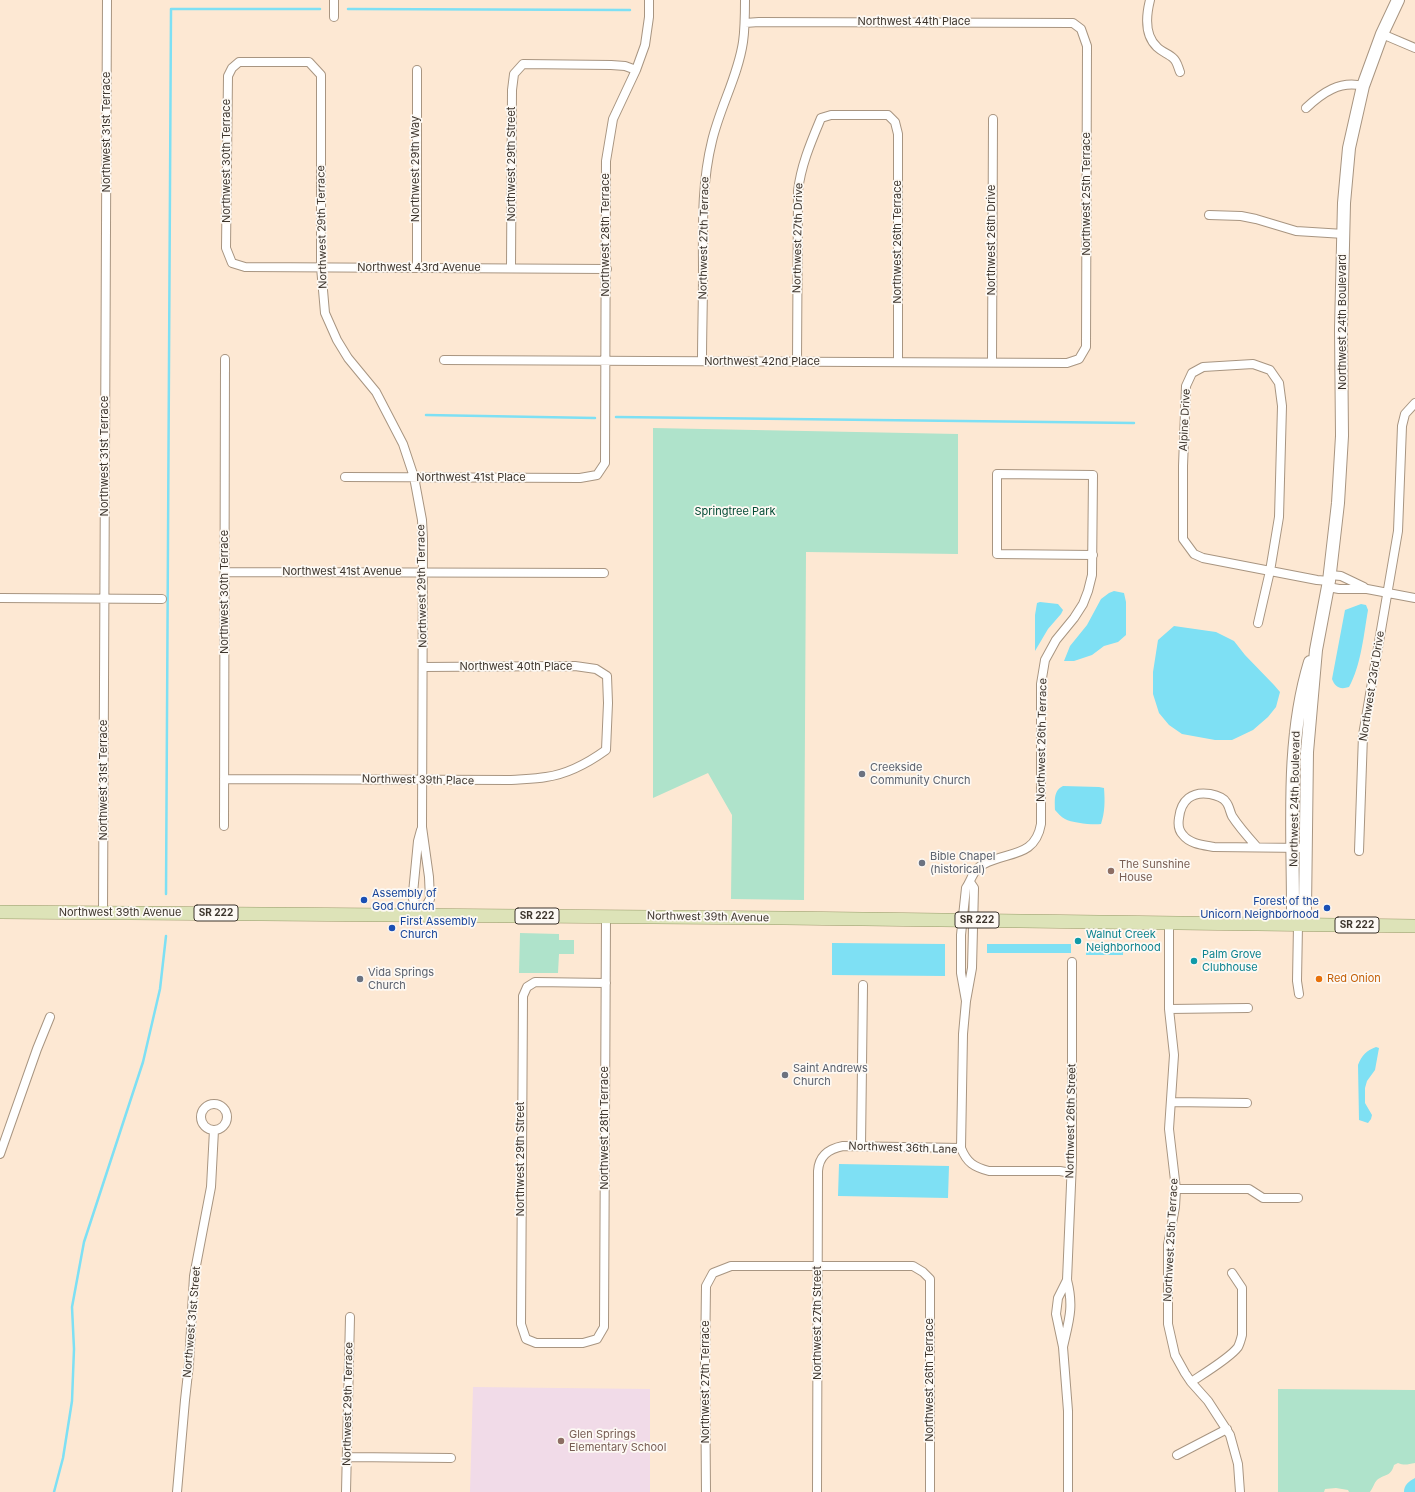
<!DOCTYPE html>
<html>
<head>
<meta charset="utf-8">
<style>
  body { margin:0 }
  canvas { display:block; background:#fde8d3 }
</style>
</head>
<body>
<canvas width="1415" height="1492"></canvas>
<script>
const ctx = document.querySelector('canvas').getContext('2d');
ctx.lineJoin = 'round';
function fillPath(path, color) {
  ctx.fillStyle = color;
  ctx.fill(path, 'evenodd');
}
function stroke(path, color, width, dash) {
  ctx.strokeStyle = color;
  ctx.lineWidth = width;
  ctx.lineCap = dash ? 'butt' : 'round';
  ctx.setLineDash(dash || []);
  ctx.stroke(path);
}
function drawText(font, color, halo, rows, align = 'center') {
  ctx.font = font + ' Inter,sans-serif';
  ctx.lineWidth = 3.5;
  ctx.setLineDash([]);
  ctx.textBaseline = 'middle';
  ctx.strokeStyle = halo;
  ctx.fillStyle = color;
  for (const [text, x, y, turn = 0] of rows) {
    ctx.save();
    ctx.translate(x, y);
    ctx.rotate((+turn || 0) * Math.PI / 180);
    ctx.textAlign = isNaN(turn) ? turn : align;
    if (halo) ctx.strokeText(text, 0, 0);
    ctx.fillText(text, 0, 0);
    ctx.restore();
  }
}
const education = new Path2D(`
  M473,1387L650,1389V1492H470Z`);
const green = new Path2D(`
  M653,428L958,434V554L806,552L804,900L731,899L732,815L708,773L653,798Z
  M520,933L559,934V940H574V954H559L558,973H519Z
  M1278,1389L1415,1390V1463C1408,1464 1405,1466 1398,1463L1394,1465C1391,1477 1384,1474 1377,1480C1374,1483 1373,1488 1370,1492H1349L1348,1490L1336,1488L1325,1489L1324,1492H1278Z`);
const water = new Path2D(`
  M1114,591L1124,593L1126,602V635L1118,642L1104,646L1092,655L1074,661H1064L1070,646L1087,625L1101,599L1109,593Z
  M1040,602L1058,604L1063,610L1061,614L1048,629L1035,651V615L1037,603Z
  M1361,604L1366,605L1368,610C1364,633 1361,666 1349,687C1340,690 1335,687 1332,679L1345,610Z
  M1174,626L1216,632L1234,641L1245,655L1274,685L1280,692L1276,707L1268,717L1253,730L1232,740H1215L1182,734L1169,725L1159,713L1153,694V672L1158,640Z
  M1063,786L1099,787L1104,788C1105,801 1105,812 1101,824C1092,825 1072,823 1065,819C1061,817 1058,813 1055,810C1055,801 1053,791 1063,786Z
  M832,943L945,944V976L832,975Z
  M987,944H1071V953H987Z
  M1086,946H1123V955H1086Z
  M1376,1047L1379,1048L1375,1070L1367,1081L1365,1088V1103L1372,1115L1371,1119L1368,1123L1359,1120L1358,1065C1362,1055 1366,1051 1376,1047Z
  M839,1164L949,1166L948,1198L838,1196Z
  M1415,1478V1492H1404C1404,1485 1409,1481 1415,1478Z`);
const stream = new Path2D(`
  M348,9L630,10
  M426,415L595,418
  M616,417L1134,423
  M166,894L171,9H320
  M54,1492L63,1458L72,1401L74,1349L72,1307L84,1242L143,1062L160,989L166,936`);
const street = new Path2D(`
  M1150,0C1146,16 1144,35 1157,47C1162,52 1169,54 1173,58C1177,61 1178,67 1180,72
  M334,17V0
  M1382,34L1415,48
  M1306,108C1322,93 1340,80 1363,86
  M1209,215L1241,216L1256,219L1296,231L1344,234
  M417,268V70
  M511,268L512,90L514,74L523,64L611,65L625,66L636,70
  M444,360L1067,363L1079,359L1086,347L1087,46L1081,29L1073,23L759,22L745,23
  M702,361C702,333 703,305 703,276C703,231 701,185 712,141C720,107 738,76 743,42C745,28 745,14 745,0
  M797,362L798,191C801,165 811,142 821,118L831,115H888L895,122L898,134V362
  M992,362L993,119
  M345,477L580,478L597,475L605,463L606,161L613,119L636,70L645,45L649,17V0
  M225,572L604,573
  M1330,575L1341,576L1364,587
  M1328,587L1339,589H1367L1415,598
  M0,598L162,599
  M1258,623L1270,571L1279,517L1282,406L1279,383L1270,370L1253,364L1203,367L1192,373L1186,386L1183,466V539L1194,554L1203,558L1317,580L1329,581
  M224,779L511,780C523,779 535,779 546,777C568,774 588,763 606,750L608,703L607,676L596,669L575,666L423,667
  M224,826L225,359
  M1257,847C1248,837 1239,827 1232,816C1230,812 1229,805 1226,802C1223,797 1215,795 1210,794C1192,791 1181,800 1179,818C1178,824 1179,831 1183,835C1190,844 1203,845 1214,847L1305,848
  M1359,851L1363,735L1398,531L1402,426L1405,414L1415,403
  M970,882L974,888L972,968L966,1001L963,1034L961,1148C967,1163 974,1167 989,1171H1060L1071,1173
  M103,913L107,0
  M421,915L430,899L429,877L422,827L423,539L422,520L414,477L403,444L376,392L348,358L337,340L325,313L321,267V75L309,62H239L232,68L228,76L226,248L232,263L245,267L607,269
  M421,915L413,899V893L418,841L421,830
  M606,916L604,1327L597,1339L583,1343H536L526,1339L521,1324L523,996L527,987L535,982L606,983
  M1169,922V1009L1174,1055L1169,1129L1176,1189L1175,1207L1168,1245V1324L1175,1355L1185,1373L1191,1382L1208,1401L1230,1435L1238,1464L1240,1492
  M1298,925L1297,981L1299,994
  M966,1001L961,973V935L966,888C972,879 973,869 984,864C1008,851 1035,858 1041,824V684L1045,660L1056,640L1074,618L1083,604L1088,591L1092,575L1093,475L997,474V554L1093,555
  M1169,1009L1248,1008
  M1171,1102L1247,1103
  M201 1117a13 13 0 1 1 26 0a13 13 0 1 1-26 0Z
  M861,1146L863,985
  M0,1154L37,1049L50,1017
  M1176,1189H1249L1263,1198H1298
  M1067,1280L1058,1298L1056,1314L1063,1347L1068,1411V1492
  M1063,1347C1069,1320 1074,1307 1067,1280L1072,1161V962
  M1191,1382C1203,1374 1230,1358 1238,1347C1240,1343 1241,1339 1242,1335V1288L1232,1273
  M1177,1455L1227,1429
  M347,1457L451,1458
  M177,1492L185,1400L189,1364L194,1276L211,1187L214,1130
  M346,1492L350,1317
  M706,1492L705,1363L706,1286L713,1273L731,1266H913L923,1272L930,1279V1492
  M817,1492L818,1171C819,1156 828,1149 843,1146L961,1148`);
const secondary = new Path2D(`
  M1298,925L1305,909L1307,752L1316,650L1329,581L1338,503L1342,436L1341,329L1344,203L1349,148L1363,86L1382,34L1398,0
  M1298,925L1293,909C1293,827 1286,741 1310,662`);
const primary = new Path2D(`
  M0,912L784,918L1415,926`);
const markers = [
  [862,774,4,"#6b7280"],
  [922,863,4,"#6b7280"],
  [1111,871,4,"#8d6e63"],
  [364,900,4,"#1a4fb4"],
  [1327,908,4,"#1a4fb4"],
  [392,928,4,"#1a4fb4"],
  [1078,941,4,"#0f9aa8"],
  [1194,961,4,"#0f9aa8"],
  [360,979,4,"#6b7280"],
  [1319,979,4,"#e8710a"],
  [785,1075,4,"#6b7280"],
  [561,1441,4,"#8d6e63"]
];
const shields = [
  [216,913,44],
  [537,916,44],
  [977,920,44],
  [1357,925,44]
];
const shieldNames = [
  ["SR 222",216,913],
  ["SR 222",537,916],
  ["SR 222",977,920],
  ["SR 222",1357,925]
];
const streetNames = [
  ["Northwest 44th Place",914,22],
  ["Northwest 31st Terrace",107,132,-90],
  ["Northwest 30th Terrace",227,161,-90],
  ["Northwest 29th Street",512,164,-90],
  ["Northwest 29th Way",416,169,-90],
  ["Northwest 25th Terrace",1087,194,-90],
  ["Northwest 29th Terrace",322,227,-91],
  ["Northwest 28th Terrace",606,235,-90],
  ["Northwest 27th Terrace",704,238,-89],
  ["Northwest 27th Drive",798,238,-89],
  ["Northwest 26th Drive",992,240,-90],
  ["Northwest 26th Terrace",898,242,-90],
  ["Northwest 43rd Avenue",419,268],
  ["Northwest 24th Boulevard",1343,322,-90],
  ["Northwest 42nd Place",762,362],
  ["Alpine Drive",1185,420,-87],
  ["Northwest 31st Terrace",105,456,-90],
  ["Northwest 41st Place",471,478],
  ["Northwest 41st Avenue",342,572],
  ["Northwest 29th Terrace",422,586,-91],
  ["Northwest 30th Terrace",225,592,-90],
  ["Northwest 40th Place",516,667],
  ["Northwest 23rd Drive",1372,686,-81],
  ["Northwest 26th Terrace",1042,740,-89],
  ["Northwest 31st Terrace",104,780,-90],
  ["Northwest 39th Place",418,780,1],
  ["Northwest 24th Boulevard",1295,799,-89],
  ["Northwest 39th Avenue",120,913],
  ["Northwest 39th Avenue",708,917,1],
  ["Northwest 26th Street",1071,1121,-89],
  ["Northwest 28th Terrace",605,1128,-90],
  ["Northwest 36th Lane",903,1148,2],
  ["Northwest 29th Street",521,1159,-90],
  ["Northwest 25th Terrace",1171,1240,-87],
  ["Northwest 31st Street",192,1322,-85],
  ["Northwest 27th Street",818,1323,-90],
  ["Northwest 26th Terrace",930,1380,-90],
  ["Northwest 27th Terrace",706,1382,-90],
  ["Northwest 29th Terrace",348,1404,-89]
];
const parkNames = [
  ["Springtree Park",735,512]
];
const worshipNames = [
  ["Creekside",870,768],
  ["Community Church",870,781],
  ["Bible Chapel",930,857],
  ["(historical)",930,870],
  ["Vida Springs",368,973],
  ["Church",368,986],
  ["Saint Andrews",793,1069],
  ["Church",793,1082]
];
const educationNames = [
  ["The Sunshine",1119,865],
  ["House",1119,878],
  ["Glen Springs",569,1435],
  ["Elementary School",569,1448]
];
const transitNames = [
  ["Assembly of",372,894],
  ["God Church",372,907],
  ["Forest of the",1319,902,"right"],
  ["Unicorn Neighborhood",1319,915,"right"],
  ["First Assembly",400,922],
  ["Church",400,935]
];
const cultureNames = [
  ["Walnut Creek",1086,935],
  ["Neighborhood",1086,948],
  ["Palm Grove",1202,955],
  ["Clubhouse",1202,968]
];
const foodNames = [
  ["Red Onion",1327,979]
];
fillPath(education, '#f1dbe8');
fillPath(green, '#afe3cb');
fillPath(water, '#7ee0f4');
stroke(stream, '#7ee0f4', 2.5);
stroke(street, '#a89581', 10);
stroke(secondary, '#a89581', 14);
stroke(primary, '#979a68', 14);
stroke(street, '#fff', 8);
stroke(secondary, '#fff', 12);
stroke(primary, '#dde3b8', 13);
for (const [x, y, r, color] of markers) {
  const dot = new Path2D();
  dot.arc(x, y, r, 0, 2 * Math.PI);
  ctx.fillStyle = color;
  ctx.fill(dot);
  stroke(dot, '#fdf9f4', 1.5);
}
for (const [x, y, w] of shields) {
  const box = new Path2D();
  box.roundRect(x - w / 2, y - 8, w, 16, 3);
  ctx.fillStyle = '#fdf9f4';
  ctx.fill(box);
  stroke(box, '#3d352d', 1);
}
drawText('bold 10px', '#3d352d', null, shieldNames);
drawText('11px', '#3d352d', '#fdf9f4', streetNames);
drawText('11px', '#024a34', '#fdf9f4', parkNames);
drawText('11px', '#5b616d', '#fdf9f4', worshipNames, 'left');
drawText('11px', '#785e54', '#fdf9f4', educationNames, 'left');
drawText('11px', '#164399', '#fdf9f4', transitNames, 'left');
drawText('11px', '#0d838f', '#fdf9f4', cultureNames, 'left');
drawText('11px', '#c56008', '#fdf9f4', foodNames, 'left');
</script>
</body>
</html>
